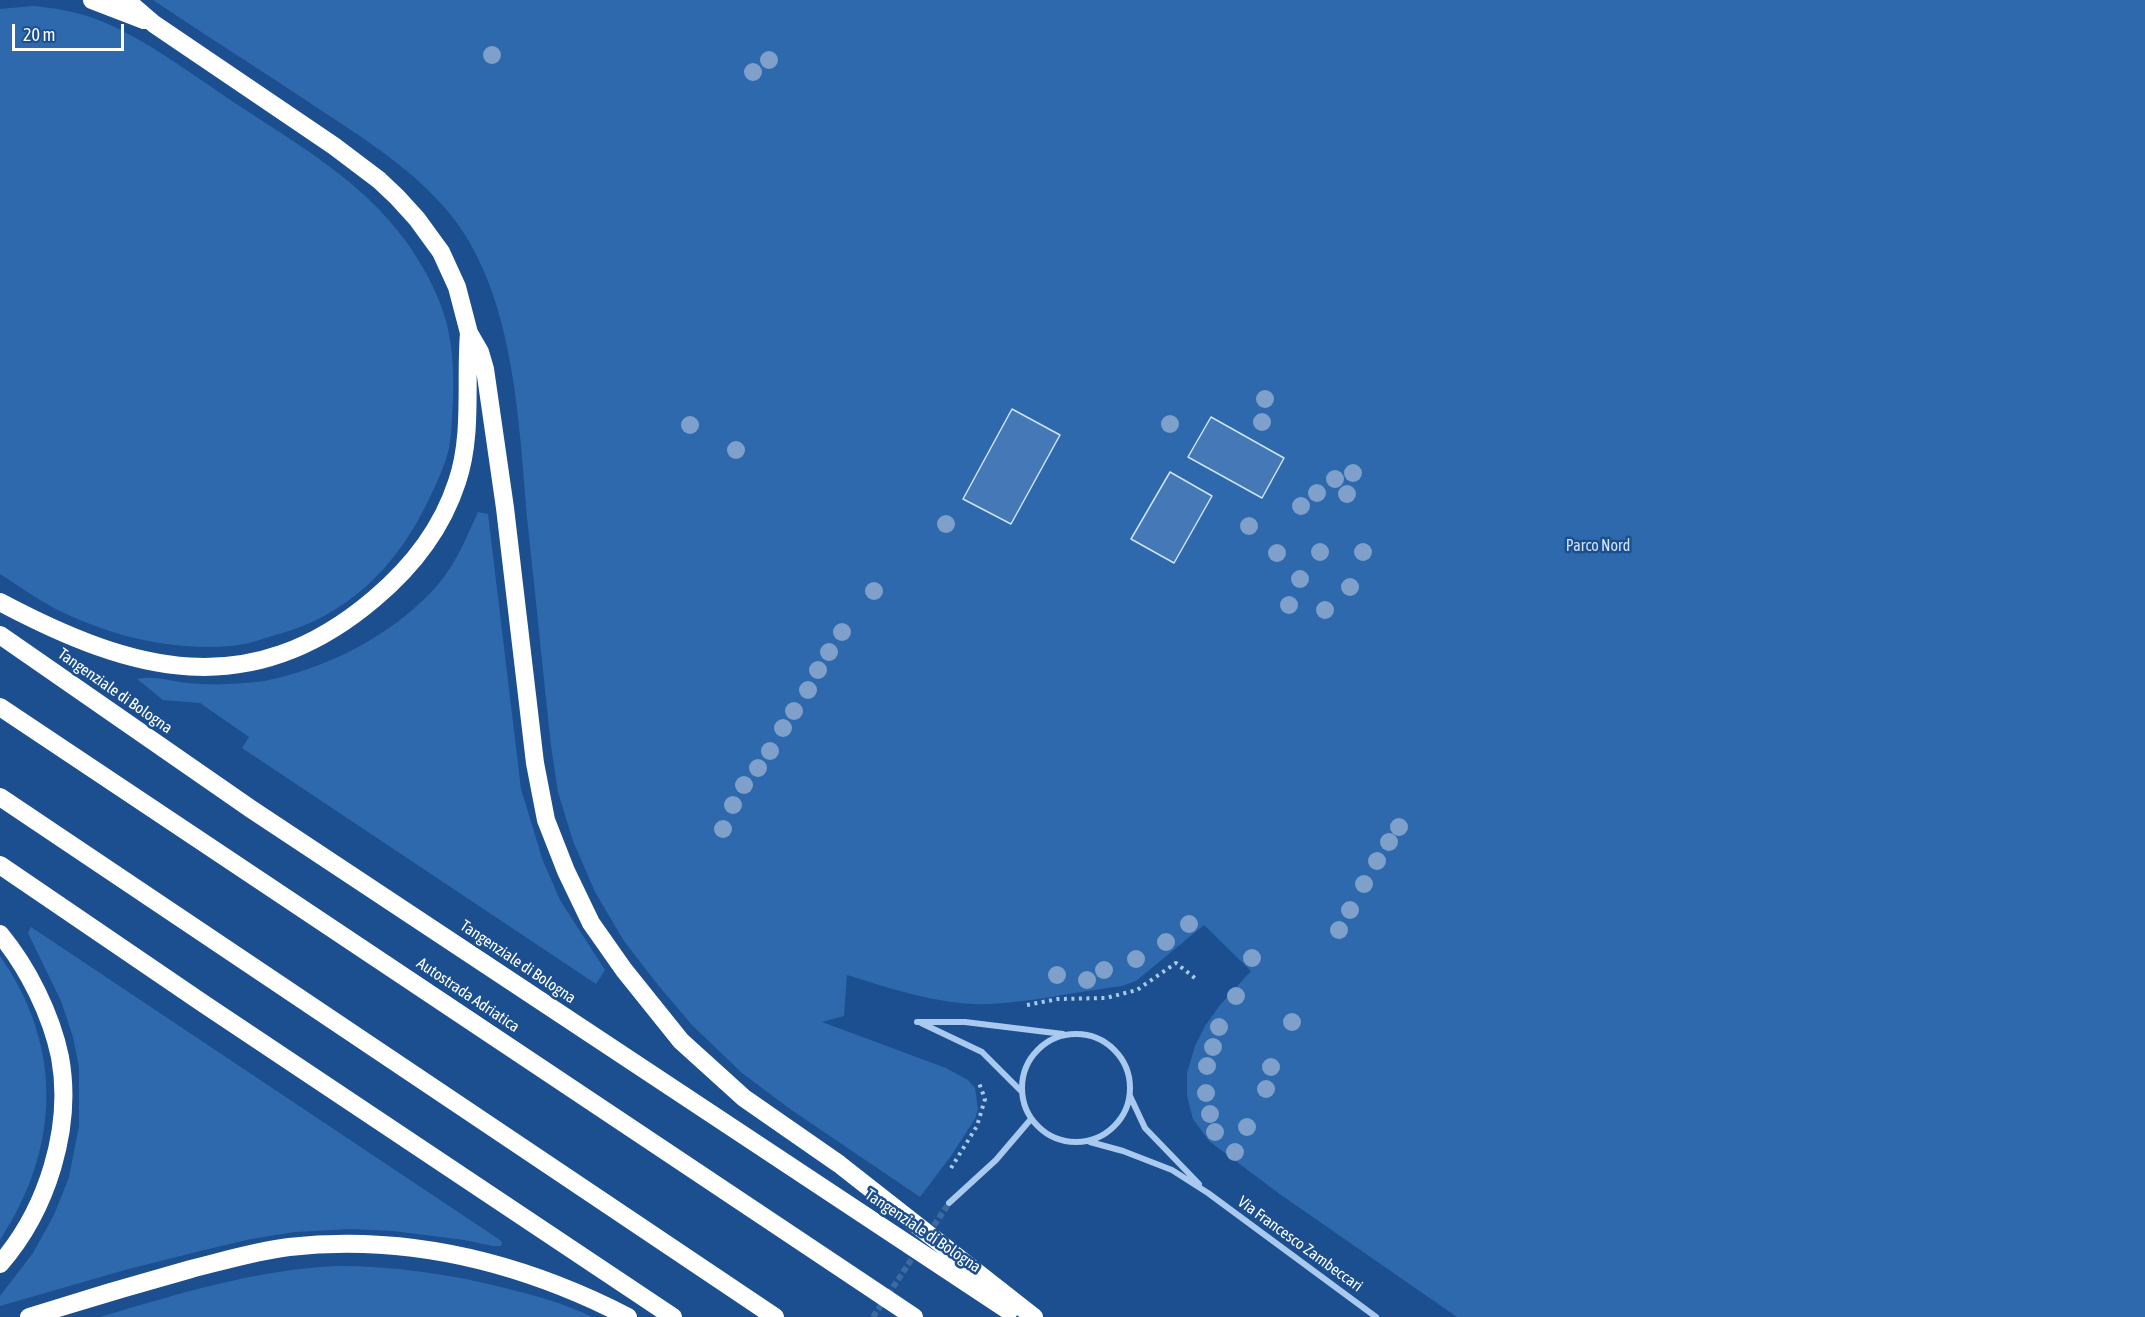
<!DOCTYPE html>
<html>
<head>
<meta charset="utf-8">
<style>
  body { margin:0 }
  #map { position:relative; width:2145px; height:1317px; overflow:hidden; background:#1b4f8f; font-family:"Asap Condensed",sans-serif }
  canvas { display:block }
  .scale { position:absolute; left:12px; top:24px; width:112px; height:27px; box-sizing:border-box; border:3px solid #fff; border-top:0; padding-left:8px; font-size:18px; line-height:21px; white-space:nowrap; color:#fff; -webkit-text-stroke:4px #1b4f8f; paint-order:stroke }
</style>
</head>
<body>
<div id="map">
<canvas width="2145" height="1317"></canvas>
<div class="scale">20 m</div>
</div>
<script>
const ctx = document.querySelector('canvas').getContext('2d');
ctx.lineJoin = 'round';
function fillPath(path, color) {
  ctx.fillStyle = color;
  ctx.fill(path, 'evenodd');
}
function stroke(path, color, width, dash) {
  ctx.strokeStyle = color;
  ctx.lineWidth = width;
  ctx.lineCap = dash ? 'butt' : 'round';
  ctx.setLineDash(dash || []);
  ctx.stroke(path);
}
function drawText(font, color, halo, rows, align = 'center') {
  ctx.font = font + ' "Asap Condensed",sans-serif';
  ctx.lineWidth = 5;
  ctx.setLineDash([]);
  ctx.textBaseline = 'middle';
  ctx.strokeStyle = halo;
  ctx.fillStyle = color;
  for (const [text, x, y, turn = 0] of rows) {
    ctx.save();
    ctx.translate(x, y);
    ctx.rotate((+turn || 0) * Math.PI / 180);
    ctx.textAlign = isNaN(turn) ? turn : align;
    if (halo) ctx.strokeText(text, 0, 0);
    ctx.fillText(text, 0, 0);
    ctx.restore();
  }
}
const green = new Path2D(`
  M153,0H2145V1317H1457L1281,1195L1209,1141L1193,1119L1187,1096V1073L1195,1046L1205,1026L1220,1005L1251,971L1204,925L1136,981L1122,986C1078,991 1034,1002 990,1004C942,1006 892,989 847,975L844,1016L822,1022L946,1068L968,1080L975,1088L978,1109L975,1119L951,1156L920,1197L790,1109L742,1073L692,1025L658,985L624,941L595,892L573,841L558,792L551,746C543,673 536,600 528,527C519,427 516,295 450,214C415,171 368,141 322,111C266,73 209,38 153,0Z
  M33,6C53,8 74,11 93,18C145,37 195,77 241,107C304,148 372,188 414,253C428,275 441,300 447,325C453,350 454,373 453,399C452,415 452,432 449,448C445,465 437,483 429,499C397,567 347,617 272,636C259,640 245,645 231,646C172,651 110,636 58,610C38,600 19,586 0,574V9Z
  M478,512L488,514L521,789L543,861L560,900L605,970L596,984L242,748L249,737L200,703L163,700L137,679C154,675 170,681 187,683C200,684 215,685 228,684C241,683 256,683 269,680C331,667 400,631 441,581C457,561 467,536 478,512Z
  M31,927L500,1240L502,1243L501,1246H493L464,1240L393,1231L350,1229L295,1232L251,1239L200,1251L125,1270L0,1306V1296L33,1253L54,1215L69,1177L79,1126V1067L73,1037L61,1001L28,933Z
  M0,956C64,1048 60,1148 0,1240Z
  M336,1266C395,1266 451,1274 509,1289C537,1296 566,1304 592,1317H100C178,1294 254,1270 336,1266Z`);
const building = new Path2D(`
  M1012,409L1060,435L1011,524L963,499Z
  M1211,417L1284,458L1262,498L1188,457Z
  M1170,472L1212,496L1174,563L1131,539Z`);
const streetTunnel = new Path2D(`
  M929,1233L949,1203
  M873,1317L917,1251`);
const path = new Path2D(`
  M1027,1005L1058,999L1106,998L1137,990L1176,963L1196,979
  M951,1168L977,1126L985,1099L979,1083`);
const street = new Path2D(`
  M917,1022H965L1063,1034
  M921,1023L982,1052L1022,1092
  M1022 1088a54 54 0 1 1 108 0a54 54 0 1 1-108 0Z
  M1130,1096L1145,1128L1199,1184
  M1090,1142L1123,1151L1172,1170L1208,1193L1376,1317
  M949,1203L996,1160L1031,1119`);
const highway = new Path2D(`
  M92,0L144,20
  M126,0L154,24L334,146L379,180L397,197L417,219L441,252L457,287L469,333L480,352L485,369L505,508L535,763L546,820L566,871L591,923L624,970L681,1041L744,1098L839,1164L1034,1317
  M0,602C132,672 249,705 374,599C411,568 442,528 457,482C473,435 465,382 469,333
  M0,635L251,809L1009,1311
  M0,707L914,1317
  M0,797L775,1317
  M0,865L204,1004L673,1317
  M0,934C28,968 51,1014 60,1057C73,1128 47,1210 0,1264
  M29,1317C83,1300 137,1284 191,1269C223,1261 256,1251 289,1247C408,1234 523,1263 628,1317`);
const trees = [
  [492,55],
  [769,60],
  [753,72],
  [1265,399],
  [1262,422],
  [1170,424],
  [690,425],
  [736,450],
  [1353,473],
  [1335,479],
  [1317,493],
  [1347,494],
  [1301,506],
  [946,524],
  [1249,526],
  [1320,552],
  [1363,552],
  [1277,553],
  [1300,579],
  [1350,587],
  [874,591],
  [1289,605],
  [1325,610],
  [842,632],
  [829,652],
  [818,670],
  [808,690],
  [794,711],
  [783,728],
  [770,751],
  [758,768],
  [744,785],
  [733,805],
  [1399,827],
  [723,829],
  [1389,842],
  [1377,861],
  [1364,884],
  [1350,910],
  [1189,924],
  [1339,930],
  [1166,942],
  [1252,958],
  [1136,959],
  [1104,970],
  [1057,975],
  [1087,980],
  [1236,996],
  [1292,1022],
  [1219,1027],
  [1213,1047],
  [1207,1066],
  [1271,1067],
  [1266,1089],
  [1206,1093],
  [1210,1114],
  [1247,1127],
  [1215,1132],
  [1235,1152]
];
const parkNames = [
  ["Parco Nord",1598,546]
];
const streetNames = [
  ["Tangenziale di Bologna",115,691,35],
  ["Tangenziale di Bologna",518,962,34],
  ["Autostrada Adriatica",468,995,34],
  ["Tangenziale di Bologna",923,1231,34],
  ["Via Francesco Zambeccari",1300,1244,36]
];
fillPath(green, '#2e69ad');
fillPath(building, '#4478b7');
stroke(building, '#cfe3fa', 1.5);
stroke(streetTunnel, '#3d69a0', 6, [6, 3]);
stroke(path, '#a9c9ee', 4, [3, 4.5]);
stroke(street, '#a9c9ee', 6);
stroke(highway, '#fff', 18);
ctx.fillStyle = '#7ea0ca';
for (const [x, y] of trees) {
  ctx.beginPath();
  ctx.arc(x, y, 9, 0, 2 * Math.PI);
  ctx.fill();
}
drawText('16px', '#cfe3fa', '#1b4f8f', parkNames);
drawText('16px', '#fff', '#1b4f8f', streetNames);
</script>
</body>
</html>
